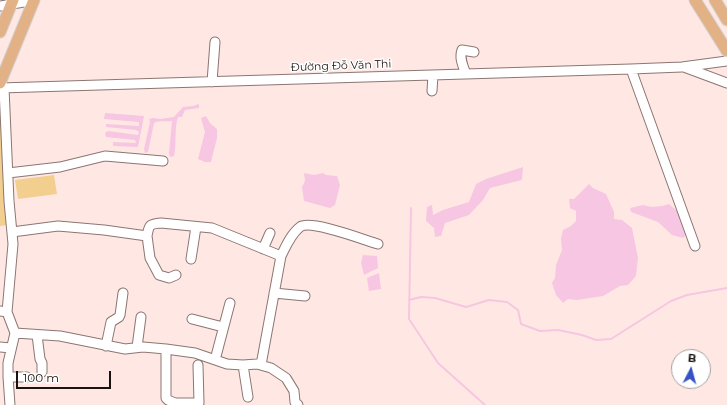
<!DOCTYPE html>
<html>
<head>
<meta charset="utf-8">
<style>
  body { margin:0 }
  #map { position:relative; width:727px; height:405px; overflow:hidden; background:#ffe8e3; font-family:Montserrat,sans-serif }
  canvas { display:block }
  .north { position:absolute; left:671px; top:349px; width:40px; height:40px; box-sizing:border-box; background:#fff; border:1px solid #a3a09f; border-radius:50%; rotate:6deg; font-size:11px; font-weight:700; line-height:16px; text-align:center; color:#1a1210 }
  .north::after { content:''; display:block; margin:auto; width:14px; height:18px; background:#3652c4; clip-path:polygon(50% 0,100% 100%,50% 72%,0 100%) }
  .scale { position:absolute; left:16px; top:371px; width:95px; height:18px; box-sizing:border-box; border:2px solid #1a1210; border-top:0; padding-left:5px; font-size:12px; line-height:14px; white-space:nowrap; color:#1a1210; -webkit-text-stroke:3px #fff; paint-order:stroke }
</style>
</head>
<body>
<div id="map">
<canvas width="727" height="405"></canvas>
<div class="north">B</div>
<div class="scale">100 m</div>
</div>
<script>
const ctx = document.querySelector('canvas').getContext('2d');
ctx.lineJoin = 'round';
function fillPath(path, color) {
  ctx.fillStyle = color;
  ctx.fill(path, 'evenodd');
}
function stroke(path, color, width, dash) {
  ctx.strokeStyle = color;
  ctx.lineWidth = width;
  ctx.lineCap = dash ? 'butt' : 'round';
  ctx.setLineDash(dash || []);
  ctx.stroke(path);
}
function drawText(font, color, halo, rows, align = 'center') {
  ctx.font = font + ' Montserrat,sans-serif';
  ctx.lineWidth = 3;
  ctx.setLineDash([]);
  ctx.textBaseline = 'middle';
  ctx.strokeStyle = halo;
  ctx.fillStyle = color;
  for (const [text, x, y, turn = 0] of rows) {
    ctx.save();
    ctx.translate(x, y);
    ctx.rotate((+turn || 0) * Math.PI / 180);
    ctx.textAlign = isNaN(turn) ? turn : align;
    if (halo) ctx.strokeText(text, 0, 0);
    ctx.fillText(text, 0, 0);
    ctx.restore();
  }
}
const green = new Path2D(`
  M0,89L9,225L0,226Z
  M54,175L57,194L18,199L15,180Z`);
const water = new Path2D(`
  M199,104V108L185,110L182,117H178C174,129 177,143 174,156L170,157L169,153L172,121C166,122 159,120 154,123L148,152L145,153L144,149L150,122L149,119L153,118L161,119L174,117L183,107L193,106Z
  M105,113L144,116L138,147L113,146V142L136,143L135,140L106,137L105,133L108,131L138,135L139,132L136,130L106,127V124L139,126V122L104,119Z
  M206,116L210,123L217,129V138L211,162H205L198,159L205,132L201,118Z
  M523,167L522,180L490,188L483,200L469,215L445,223L441,236L435,237L434,228L426,221L427,207L432,205L433,215L443,210L469,202L476,184L486,179Z
  M304,173L314,175L323,173L326,175L337,176L340,185L335,205L330,208L304,201L302,187L305,181Z
  M589,184L593,188L606,194L614,212V219L622,220L632,228L638,258L636,276L628,285L620,286L603,296L577,300L568,299L563,303L556,295L552,283L555,278L556,265L562,250L561,238L563,230L571,226L576,221V211L570,208L569,199H574Z
  M669,204L677,211L686,235L683,238L672,235L658,222L631,212L630,208L643,205L652,207L662,206Z
  M363,255L377,256L378,268L364,275L361,263Z
  M379,273L381,289L369,291L367,278Z`);
const stream = new Path2D(`
  M411,208L409,319L438,363L485,405
  M409,300L421,297L435,298L466,307L489,300L507,302L518,310L521,324L540,331L558,330L582,335L596,340L611,339L671,301L687,295L727,288`);
const minor = new Path2D(`
  M0,6L30,1
  M684,67L727,83
  M631,69L695,246
  M466,74C463,66 459,58 462,50L474,52
  M212,82L215,42
  M0,88L631,69L682,67L727,61
  M4,88L9,201L13,244L7,312
  M432,91L433,75
  M8,173L60,167L105,156L163,161
  M12,232L58,226L104,230L147,236C149,225 149,224 161,223L212,228L281,256L261,365
  M147,236L150,258L159,275L169,278L176,275
  M263,249L270,233
  M281,256C286,246 291,234 300,227C310,219 364,240 378,244
  M191,259L196,227
  M274,293L305,296
  M0,311L7,312L15,333L60,336L125,349L143,347L166,349L195,353L227,364L243,365L257,364L271,368L286,378L294,391L295,402L298,405
  M192,319L223,327
  M15,333L8,363V377H27
  M37,335L40,359L42,363V372
  M106,346L111,322L119,317L120,315L123,293
  M0,347L11,348
  M137,347L141,317
  M166,349V398L168,400L175,403L176,405
  M215,360L230,303
  M243,365L248,397
  M8,377L10,405
  M175,403H199L198,365`);
const major = new Path2D(`
  M695,0L727,51
  M715,0L727,20
  M0,32L13,0
  M0,83L34,0`);
const streetNames = [
  ["Đường Đỗ Văn Thi",341,66,-2]
];
fillPath(green, '#f2cf8f');
fillPath(water, '#f6c6e2');
stroke(stream, '#f6c6e2', 2);
stroke(minor, '#8b7672', 11);
stroke(major, '#d1d0cf', 13);
stroke(minor, '#fff', 9);
stroke(major, '#e3b186', 11);
drawText('11px', '#1a1210', '#fff', streetNames);
</script>
</body>
</html>
